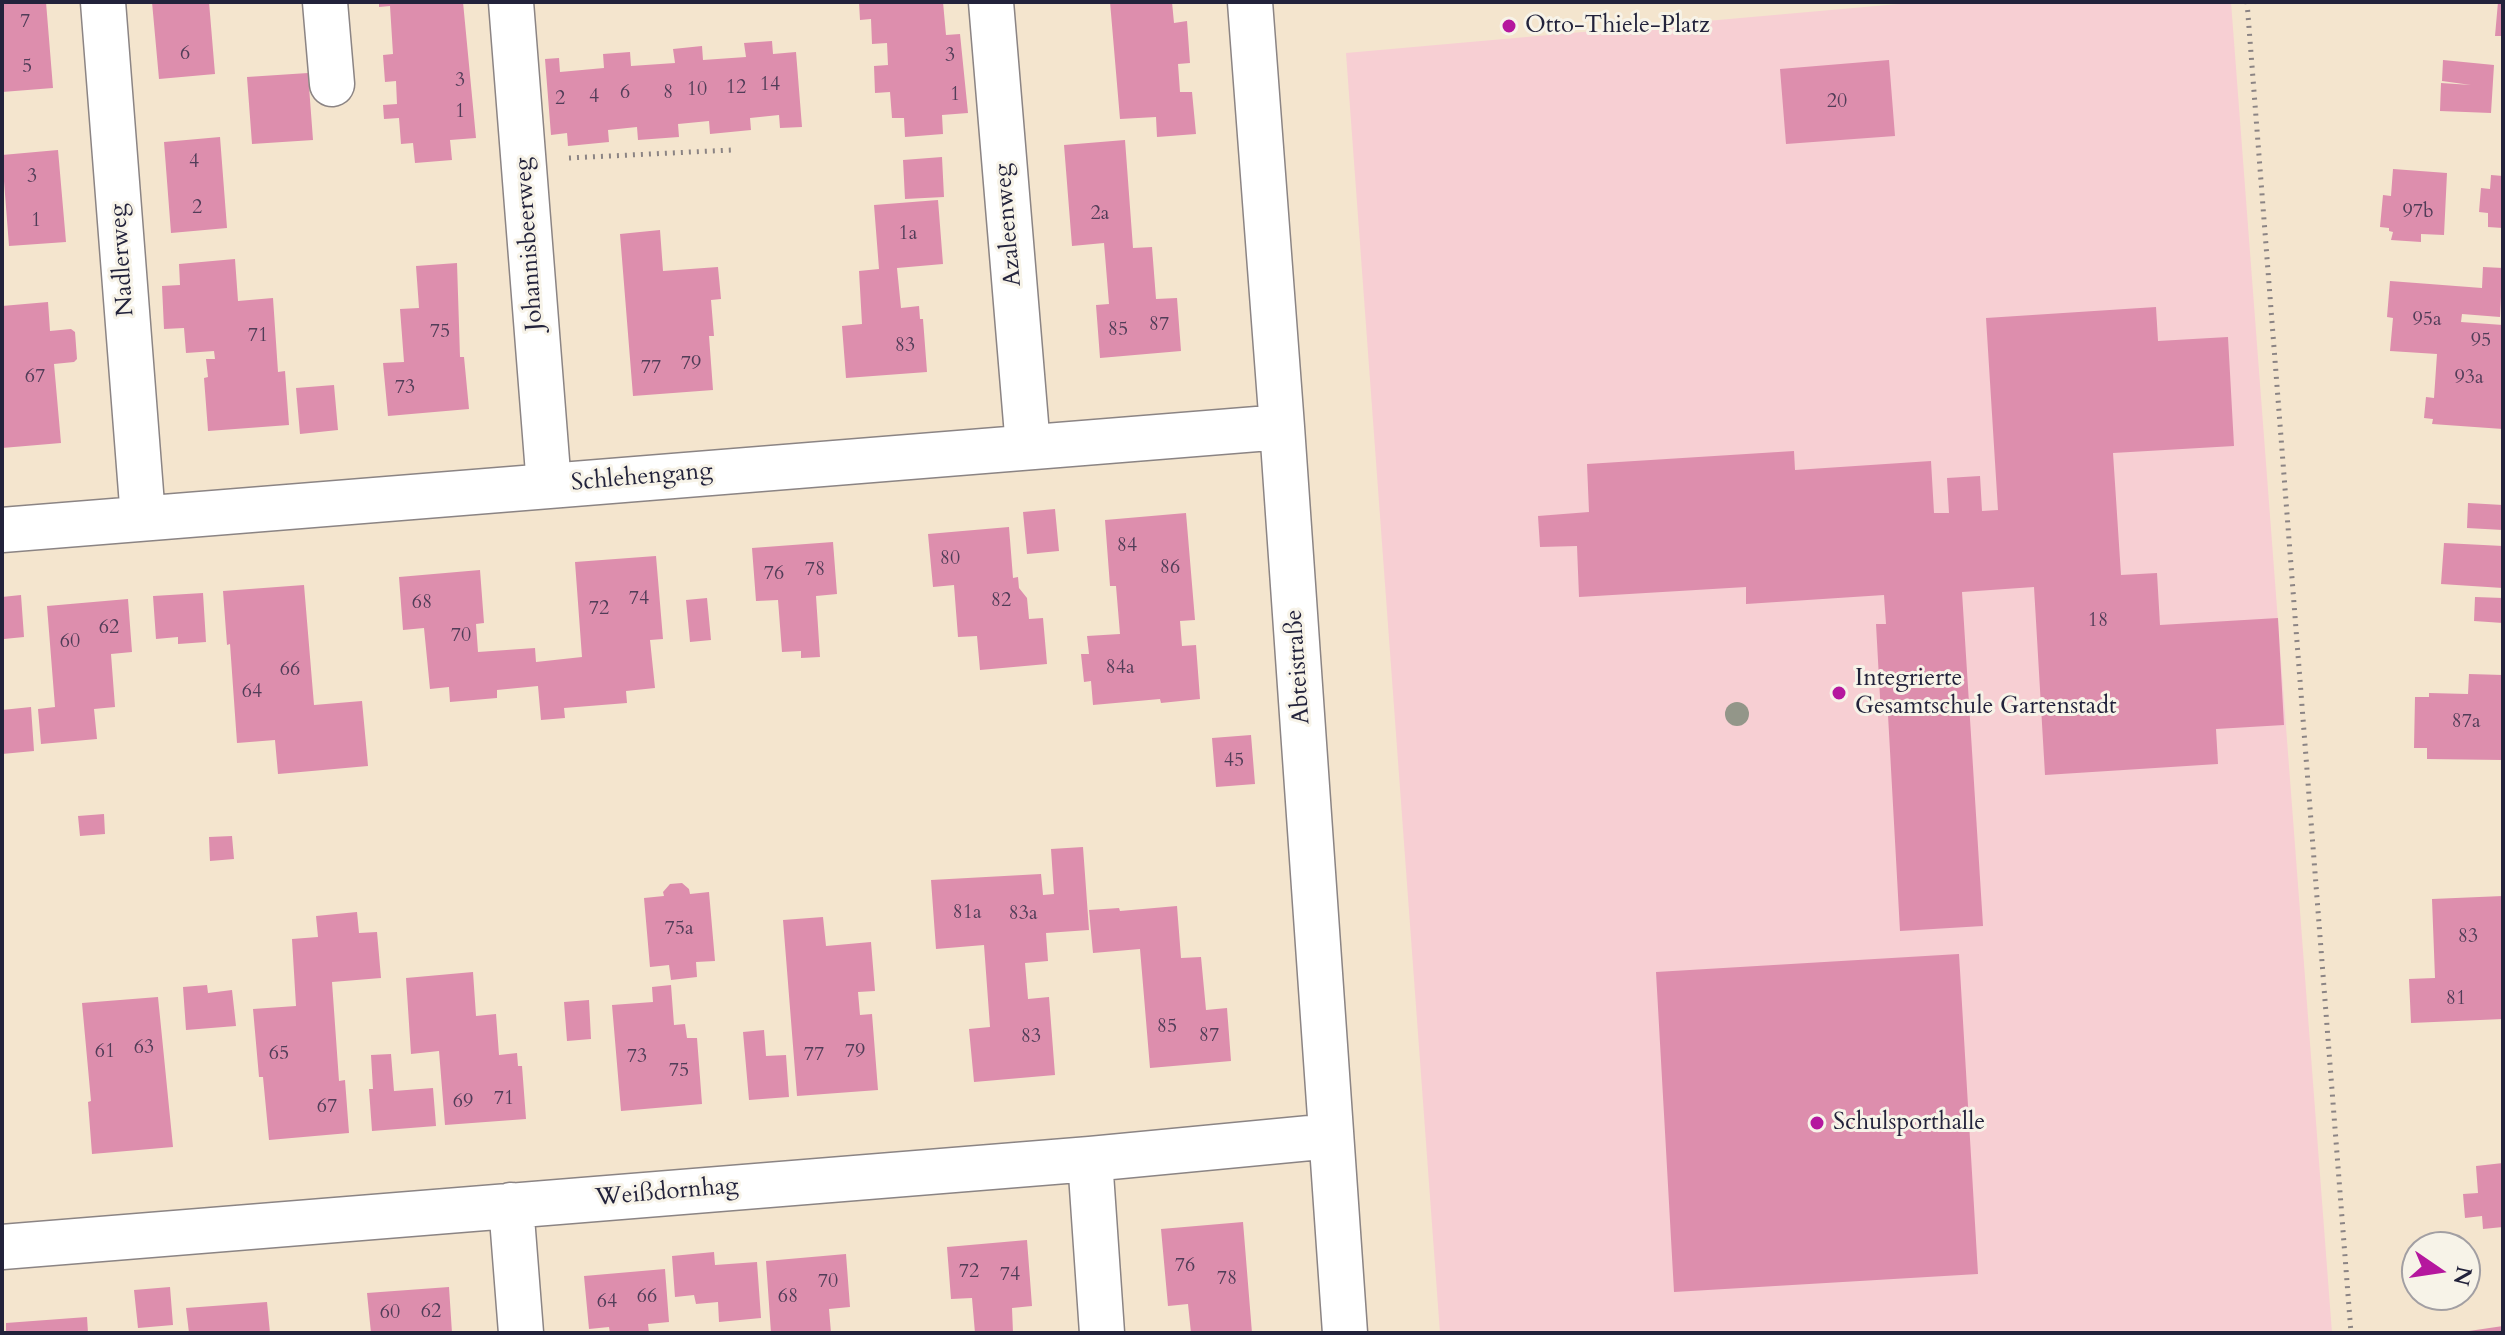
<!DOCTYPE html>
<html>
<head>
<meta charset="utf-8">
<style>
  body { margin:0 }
  #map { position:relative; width:2505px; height:1335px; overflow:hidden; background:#f4e5ce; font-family:Cardo,serif }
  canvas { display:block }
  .frame { position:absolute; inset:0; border:4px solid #22223b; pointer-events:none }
  .north { position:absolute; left:2401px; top:1231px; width:80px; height:80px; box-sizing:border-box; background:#f7f3e8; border:2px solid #a29fa3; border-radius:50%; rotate:103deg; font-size:22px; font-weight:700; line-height:32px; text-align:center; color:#22223b }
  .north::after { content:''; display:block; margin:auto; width:28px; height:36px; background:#b5179e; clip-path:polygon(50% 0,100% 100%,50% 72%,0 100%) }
</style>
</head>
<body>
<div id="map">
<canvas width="2505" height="1335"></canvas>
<div class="frame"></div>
<div class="north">N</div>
</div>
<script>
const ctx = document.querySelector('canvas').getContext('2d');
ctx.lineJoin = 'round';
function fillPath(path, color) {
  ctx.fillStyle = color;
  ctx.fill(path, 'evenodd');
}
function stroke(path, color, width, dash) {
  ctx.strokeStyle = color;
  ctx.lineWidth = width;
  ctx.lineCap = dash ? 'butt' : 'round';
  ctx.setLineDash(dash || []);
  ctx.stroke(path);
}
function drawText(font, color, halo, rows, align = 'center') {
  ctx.font = font + ' Cardo,serif';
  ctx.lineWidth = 6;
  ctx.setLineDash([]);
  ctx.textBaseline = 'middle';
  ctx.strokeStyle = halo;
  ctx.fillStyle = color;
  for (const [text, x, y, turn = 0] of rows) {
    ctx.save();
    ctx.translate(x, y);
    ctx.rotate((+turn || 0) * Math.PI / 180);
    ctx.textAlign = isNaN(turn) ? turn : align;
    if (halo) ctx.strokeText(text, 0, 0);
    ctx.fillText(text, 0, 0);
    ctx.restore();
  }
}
const built = new Path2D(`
  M1921,2H2231L2332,1333H1440L1346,53Z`);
const building = new Path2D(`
  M2,2H46L53,88L2,92Z
  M152,2H209L215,74L159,79Z
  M379,2H463L476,138L450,140L452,160L415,163L413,143L401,144L399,118L384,119L383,105L397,104L396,81L385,82L383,55L393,54L390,6L379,7Z
  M859,2H943L946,35L960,34L968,113L942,115L943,134L905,137L904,118H892L890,92L875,93L874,66L888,65L887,43L872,44L871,19L860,20Z
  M1110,2H1172L1174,23L1187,21L1190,63L1178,64L1180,92H1192L1196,134L1157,137L1156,117L1120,119Z
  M2498,2H2503V36H2495Z
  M772,41L773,54L796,52L802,127L780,128L779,115L750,118L751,130L710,134L709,121L678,124L679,137L638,140L637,127L608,130L609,142L568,146L567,133L551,135L545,59L559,58L560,72L604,68L603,54L630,52L631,66L675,63L673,49L702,46L703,60L746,57L744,43Z
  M1889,60L1895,136L1786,144L1780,69Z
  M2443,60L2494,65L2491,113L2440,111L2441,83L2471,85L2442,81Z
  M308,73L313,140L252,144L247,77Z
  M220,137L227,228L171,233L164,142Z
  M1125,140L1133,248L1152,247L1156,299L1177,298L1181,351L1100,358L1096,305L1109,304L1104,243L1072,246L1064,145Z
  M58,150L66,242L9,246L2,155Z
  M942,157L944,197L905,199L903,160Z
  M2393,169L2447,173L2444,235L2421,234V242L2391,240L2393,232L2389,231V228L2380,227L2383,195L2391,196Z
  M2491,175L2503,176V228L2488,227V213L2479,212L2481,188L2490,189Z
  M938,200L943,264L897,268L901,308L919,306L920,319H923L927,372L846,378L842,326L862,324L859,271L879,269L874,205Z
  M660,230L663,271L718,267L721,299L711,300L714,336H709L713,390L633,396L620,234Z
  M235,259L238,301L273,298L278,372L285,371L289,425L208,431L204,378L208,377L206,359H215L214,351L186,353L184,328L164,329L162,286L180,285L179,264Z
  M457,263L460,357H464L469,409L388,416L383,363L404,362L400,309L419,308L416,266Z
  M2483,267L2503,268V297H2501L2500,317L2462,314L2461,322L2503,325V429L2432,424L2433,419L2424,418L2426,397L2434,398L2437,354L2390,351L2393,318L2387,317L2390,281L2482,288Z
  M48,302L50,331L71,329L75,332L77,359L74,362L54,364L61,443L2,448V306Z
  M2156,307L2158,341L2228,337L2234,446L2113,453L2121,575L2157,573L2160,625L2278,618L2284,725L2216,729L2218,764L2045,775L2034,587L1962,592L1983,926L1900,931L1888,715H1881L1876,624H1886L1884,595L1746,604V587L1579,597L1577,546L1540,547L1538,516L1589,512L1587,464L1794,451L1795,470L1931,461L1934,513H1949L1947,478L1980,476L1982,511L1998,510L1986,318Z
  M334,385L338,430L300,434L296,388Z
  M2468,503L2503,505V530L2467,528Z
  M1055,509L1059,551L1027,554L1023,512Z
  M1186,513L1195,620L1180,621L1182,646L1196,645L1200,699L1161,703L1160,699L1093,705L1091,681L1084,682L1081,654H1089L1087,636L1120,634L1116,586H1110L1105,520Z
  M1009,527L1013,578L1018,577L1019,588L1027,598L1029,619L1043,618L1047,664L980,670L977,636L958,637L954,585L933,587L928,534Z
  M833,542L837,594L816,596L820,657L801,658V651L782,652L778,600L756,601L752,548Z
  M2444,543L2503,546V588L2441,584Z
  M656,556L663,639L650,640L655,688L626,691L627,703L564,708L565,718L541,720L538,686L497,690V698L450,702L449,687L430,689L424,628L403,630L399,577L480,570L484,623L476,624L478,652L535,648L536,662L582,657L575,562Z
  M304,585L314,705L362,701L368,766L278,774L275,740L237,743L230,644L227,645L223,591Z
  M203,593L206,642L178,644V637L156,639L153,596Z
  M21,595L24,637L4,639L2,597Z
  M2475,597L2503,598V623L2474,621Z
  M707,598L711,640L690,642L686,600Z
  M128,599L132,652L111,654L115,707L94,709L97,739L41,744L38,709L55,707L47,606Z
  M2469,674L2503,675V760L2427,759V748H2414L2415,697H2429V693L2468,694Z
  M31,707L34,751L2,754V710Z
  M1251,735L1255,784L1216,787L1212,738Z
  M104,814L105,834L80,836L78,816Z
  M232,836L234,859L210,861L209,837Z
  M1083,847L1089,930L1046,933L1048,961L1025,963L1028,999L1049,997L1055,1075L974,1082L969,1029L990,1027L984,945L936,949L931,880L1041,874L1043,895L1054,894L1051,849Z
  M682,883L689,889L690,894L709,892L715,961L696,962L697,977L671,980L669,965L650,967L644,898L664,896L663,892L670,884Z
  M2503,896V1019L2411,1023L2409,979L2435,978L2432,899Z
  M1177,906L1181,958L1201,957L1206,1010L1227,1008L1231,1061L1150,1068L1140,949L1093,953L1089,910L1119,908L1120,911Z
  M357,912L359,933L377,932L381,978L332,982L339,1081L345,1080L349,1133L269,1140L263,1077H259L253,1009L296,1006L292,939L318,937L316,916Z
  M823,917L826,946L871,942L875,991L858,992L860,1015L872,1014L878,1090L797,1096L783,920Z
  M1959,954L1978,1274L1674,1292L1656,972Z
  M473,972L476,1016L496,1014L499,1055L517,1053L518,1066H522L526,1119L445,1125L439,1051L411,1054L406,978Z
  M207,985L208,993L232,990L236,1026L186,1030L183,987Z
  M671,985L674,1025L685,1024L687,1038H697L702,1104L621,1111L612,1005L653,1002L652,987Z
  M158,997L173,1147L92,1154L88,1102L91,1101L82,1003Z
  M589,1000L591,1039L567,1041L564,1002Z
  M764,1030L766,1056L786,1055L789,1097L749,1100L743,1032Z
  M391,1054L394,1091L433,1088L436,1126L372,1131L369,1089H373L371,1055Z
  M2503,1163V1227L2483,1229L2482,1216L2465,1218L2463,1194L2478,1193L2476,1166Z
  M1243,1222L1252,1333H1191L1188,1304L1168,1306L1161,1229Z
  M1027,1240L1032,1306L1012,1308L1013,1333H975L972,1298L951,1299L947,1247Z
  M714,1252L715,1265L757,1262L761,1318L719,1322L718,1302L696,1304L694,1295L675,1297L672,1256Z
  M846,1254L850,1307L829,1309L831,1333H771L766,1261Z
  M665,1269L669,1322L648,1324L649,1333H610L609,1327L589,1329L584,1276Z
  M170,1287L173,1325L138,1328L134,1290Z
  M449,1287L452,1333H371L367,1293Z
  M267,1302L270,1333H189L186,1308Z
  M87,1317L88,1333H6V1323Z
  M2503,1326V1333H2469V1331Z`);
const path = new Path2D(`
  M2247,2L2351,1333
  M569,158L732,150`);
const minor = new Path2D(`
  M103,2L143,518
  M325,2L332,84
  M511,2L549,486
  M991,2L1028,447
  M1250,2L1282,427L1345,1333
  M2,530L1282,427
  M1090,1159L1102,1333
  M511,1205L521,1333
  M2,1247L1090,1159L1331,1136`);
const trees = [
  [1737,714]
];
const markers = [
  [1509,26,8,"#b5179e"],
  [1839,693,8,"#b5179e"],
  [1817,1123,8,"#b5179e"]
];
const numberNames = [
  ["7",25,22],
  ["6",185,54],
  ["3",950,56],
  ["5",27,67],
  ["3",460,81],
  ["14",770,85],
  ["12",736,88],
  ["10",697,90],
  ["6",625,93],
  ["8",668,93],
  ["1",955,95],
  ["4",594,97],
  ["2",560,99],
  ["20",1837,102],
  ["1",460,112],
  ["4",194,162],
  ["3",32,177],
  ["2",197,208],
  ["97b",2418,212],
  ["2a",1100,214],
  ["1",36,221],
  ["1a",908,234],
  ["95a",2427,320],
  ["87",1159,325],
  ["85",1118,330],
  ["75",440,332],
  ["71",258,336],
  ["95",2481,341],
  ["83",905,346],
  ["79",691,364],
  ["77",651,368],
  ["67",35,377],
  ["93a",2469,378],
  ["73",405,388],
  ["84",1127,546],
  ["80",950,559],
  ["86",1170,568],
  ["78",815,570],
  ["76",774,574],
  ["74",639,599],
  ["82",1001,601],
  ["68",422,603],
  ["72",599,609],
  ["18",2098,621],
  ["62",109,628],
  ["70",461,636],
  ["60",70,642],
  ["84a",1120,668],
  ["66",290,670],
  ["64",252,692],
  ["87a",2466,722],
  ["45",1234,761],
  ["81a",967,913],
  ["83a",1023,914],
  ["75a",679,929],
  ["83",2468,937],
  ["81",2456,999],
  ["85",1167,1027],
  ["87",1209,1036],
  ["83",1031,1037],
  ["63",144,1048],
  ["61",105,1052],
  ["79",855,1052],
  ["65",279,1054],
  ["77",814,1055],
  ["73",637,1057],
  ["75",679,1071],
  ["71",504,1099],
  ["69",463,1102],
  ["67",327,1107],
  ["76",1185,1266],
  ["72",969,1272],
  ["74",1010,1275],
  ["78",1227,1279],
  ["70",828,1282],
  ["66",647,1297],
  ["68",788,1297],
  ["64",607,1302],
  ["62",431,1312],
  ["60",390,1313]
];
const poiNames = [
  ["Otto-Thiele-Platz",1525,26],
  ["Integrierte",1855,679],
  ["Gesamtschule Gartenstadt",1855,707],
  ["Schulsporthalle",1833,1123]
];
const streetNames = [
  ["Azaleenweg",1009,225,-95],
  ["Johannisbeerweg",530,244,-94],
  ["Nadlerweg",123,260,-94],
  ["Schlehengang",642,478,-5],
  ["Abteistraße",1299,667,-94],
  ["Weißdornhag",667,1193,-5]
];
fillPath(built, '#f7cfd3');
fillPath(building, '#dd8ead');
stroke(minor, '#8b8484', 47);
stroke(path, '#8b8484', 5, [2, 6]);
stroke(minor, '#fff', 44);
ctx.fillStyle = '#939689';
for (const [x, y] of trees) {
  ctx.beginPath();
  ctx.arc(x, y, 12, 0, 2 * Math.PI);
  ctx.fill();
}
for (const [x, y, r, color] of markers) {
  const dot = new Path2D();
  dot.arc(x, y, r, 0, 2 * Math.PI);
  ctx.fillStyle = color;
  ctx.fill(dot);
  stroke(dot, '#f7f3e8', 3);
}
drawText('20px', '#513d58', null, numberNames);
drawText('24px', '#22223b', '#f7f3e8', poiNames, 'left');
drawText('24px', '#22223b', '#f7f3e8', streetNames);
</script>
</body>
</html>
